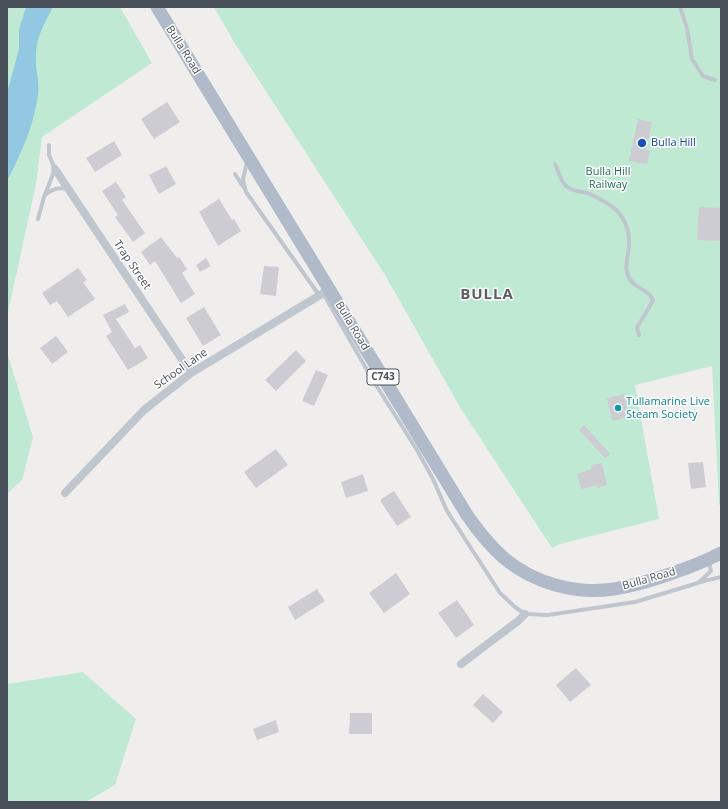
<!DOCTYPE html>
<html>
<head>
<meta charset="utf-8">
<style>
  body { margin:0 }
  #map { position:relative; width:728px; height:809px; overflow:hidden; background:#f0eeed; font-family:"Open Sans",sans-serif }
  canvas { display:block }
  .frame { position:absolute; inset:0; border:8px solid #484f58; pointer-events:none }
</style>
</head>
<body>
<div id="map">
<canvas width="728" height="809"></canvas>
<div class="frame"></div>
</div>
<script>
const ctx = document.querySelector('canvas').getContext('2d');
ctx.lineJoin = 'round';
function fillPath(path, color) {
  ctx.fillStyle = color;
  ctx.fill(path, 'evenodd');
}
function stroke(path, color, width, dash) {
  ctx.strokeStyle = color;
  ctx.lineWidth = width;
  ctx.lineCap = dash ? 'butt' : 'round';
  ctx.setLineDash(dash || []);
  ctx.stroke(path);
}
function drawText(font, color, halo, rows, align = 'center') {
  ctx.font = font + ' "Open Sans",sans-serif';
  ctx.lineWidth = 3;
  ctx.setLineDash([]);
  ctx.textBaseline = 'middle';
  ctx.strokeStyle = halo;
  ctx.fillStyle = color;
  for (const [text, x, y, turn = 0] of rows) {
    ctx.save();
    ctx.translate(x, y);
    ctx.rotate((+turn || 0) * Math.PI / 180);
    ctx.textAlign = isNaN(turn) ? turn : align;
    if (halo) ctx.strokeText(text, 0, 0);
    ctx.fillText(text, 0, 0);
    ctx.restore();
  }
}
const green = new Path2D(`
  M7,7H120L152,63L42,137L36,184L7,317Z
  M214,7H721V504L719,505L712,366L635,385L659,519L560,544L552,548L461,409L385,275L234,42Z
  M7,352L33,437L22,480L7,494Z
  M83,672L136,719L115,785L86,802H7V684Z`);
const water = new Path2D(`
  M26,7H53C45,22 36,37 36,55C35,69 40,82 38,95C34,125 21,154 7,181V93L19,49V30Z`);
const building = new Path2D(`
  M167,102L180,122L154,139L141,119Z
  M638,119L652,122L646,150L650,151L647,164L629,161Z
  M114,141L122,155L95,172L86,158Z
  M166,166L176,184L159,194L149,175Z
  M116,182L126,197L122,200L145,233L133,242L115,217L118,215L102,191Z
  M219,199L232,220L234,219L241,231L218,246L199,212Z
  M699,207L721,208V241L697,240Z
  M161,237L177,258L179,257L187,269L182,273L195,294L181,303L155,261L150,265L141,252Z
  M206,258L211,266L200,272L196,265Z
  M264,266L279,267L276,296L260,294Z
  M78,268L87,280L83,282L95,299L68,317L57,301L50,305L42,293Z
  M125,304L129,312L116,319L135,348L140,345L148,358L128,370L106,336L112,332L103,315Z
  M204,307L221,335L203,346L186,318Z
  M56,336L68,352L52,364L40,348Z
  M296,350L306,361L276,391L265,380Z
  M316,370L328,375L314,406L302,401Z
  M624,394L629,417L612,421L607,398Z
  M584,425L610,454L605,458L579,430Z
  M276,449L288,465L256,488L244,472Z
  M703,462L706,487L691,489L688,463Z
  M602,463L607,485L598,488V485L581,489L577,474L592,469L591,465Z
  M363,474L368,491L346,498L341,482Z
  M394,491L411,517L397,526L381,502V499Z
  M396,573L410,594L384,613L369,593Z
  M317,589L325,601L295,620L288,607Z
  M457,600L474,625L456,638L438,613Z
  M576,668L591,685L570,702L556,685Z
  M483,694L503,712L493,723L473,705Z
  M350,713H372V734H349Z
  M276,720L279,732L257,740L253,729Z`);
const service = new Path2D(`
  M680,7L687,28L692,59L703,76L715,80
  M247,162L243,179L246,192L319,295
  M555,164C558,171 561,181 566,186C573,192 584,191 592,195C598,198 611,205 615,209C628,221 631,237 628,254C627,260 625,267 627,272C631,290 648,287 653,300L649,308L637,327L639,335
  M235,174L244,188
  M45,195C52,189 58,187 68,189
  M38,219L44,197L55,169L49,155V145
  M323,293L371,377L417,450L433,479L447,511L500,593L515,607L525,614L548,615L635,602L698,583L711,571L709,562
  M700,582L721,577`);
const minor = new Path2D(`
  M55,169L191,373
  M65,493L144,410L191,373L330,289
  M461,664L518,621L525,614`);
const primary = new Path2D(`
  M157,7L467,515C478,531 490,546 505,559C534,583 576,595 614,589C632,586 650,581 667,575C685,569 704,562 721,553`);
const markers = [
  [642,143,5,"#1a4fb4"],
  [618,408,4,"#0f9aa8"]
];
const shields = [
  [383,377,32]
];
const shieldNames = [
  ["C743",383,377]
];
const streetNames = [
  ["Bulla Road",183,50,58],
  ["Trap Street",132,265,56],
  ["Bulla Road",352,326,59],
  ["School Lane",181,369,-35],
  ["Bulla Road",649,579,-16]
];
const transitNames = [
  ["Bulla Hill",651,143]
];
const parkNames = [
  ["Bulla Hill",608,172],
  ["Railway",608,185]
];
const cultureNames = [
  ["Tullamarine Live",626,402],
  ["Steam Society",626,415]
];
const districtNames = [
  ["BULLA",487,295]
];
fillPath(green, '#c0e9d4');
fillPath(water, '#92c8e1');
fillPath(building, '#ccccd2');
stroke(service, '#c0c6ce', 4);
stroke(minor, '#c0c6ce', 8);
stroke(primary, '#b0bac9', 13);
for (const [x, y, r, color] of markers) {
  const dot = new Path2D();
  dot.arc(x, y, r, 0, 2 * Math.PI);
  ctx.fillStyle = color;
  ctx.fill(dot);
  stroke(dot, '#fff', 1.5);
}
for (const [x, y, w] of shields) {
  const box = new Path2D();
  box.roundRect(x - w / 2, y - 8, w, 16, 3);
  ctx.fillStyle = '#fff';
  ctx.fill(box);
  stroke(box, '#484f58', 1);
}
drawText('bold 10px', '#484f58', null, shieldNames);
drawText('11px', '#484f58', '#fff', streetNames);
drawText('11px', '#164399', '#fff', transitNames, 'left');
drawText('11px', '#217152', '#fff', parkNames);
drawText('11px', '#0d838f', '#fff', cultureNames, 'left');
ctx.letterSpacing = '1px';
drawText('bold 15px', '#5b5d61', '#fff', districtNames);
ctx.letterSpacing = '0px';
</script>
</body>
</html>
